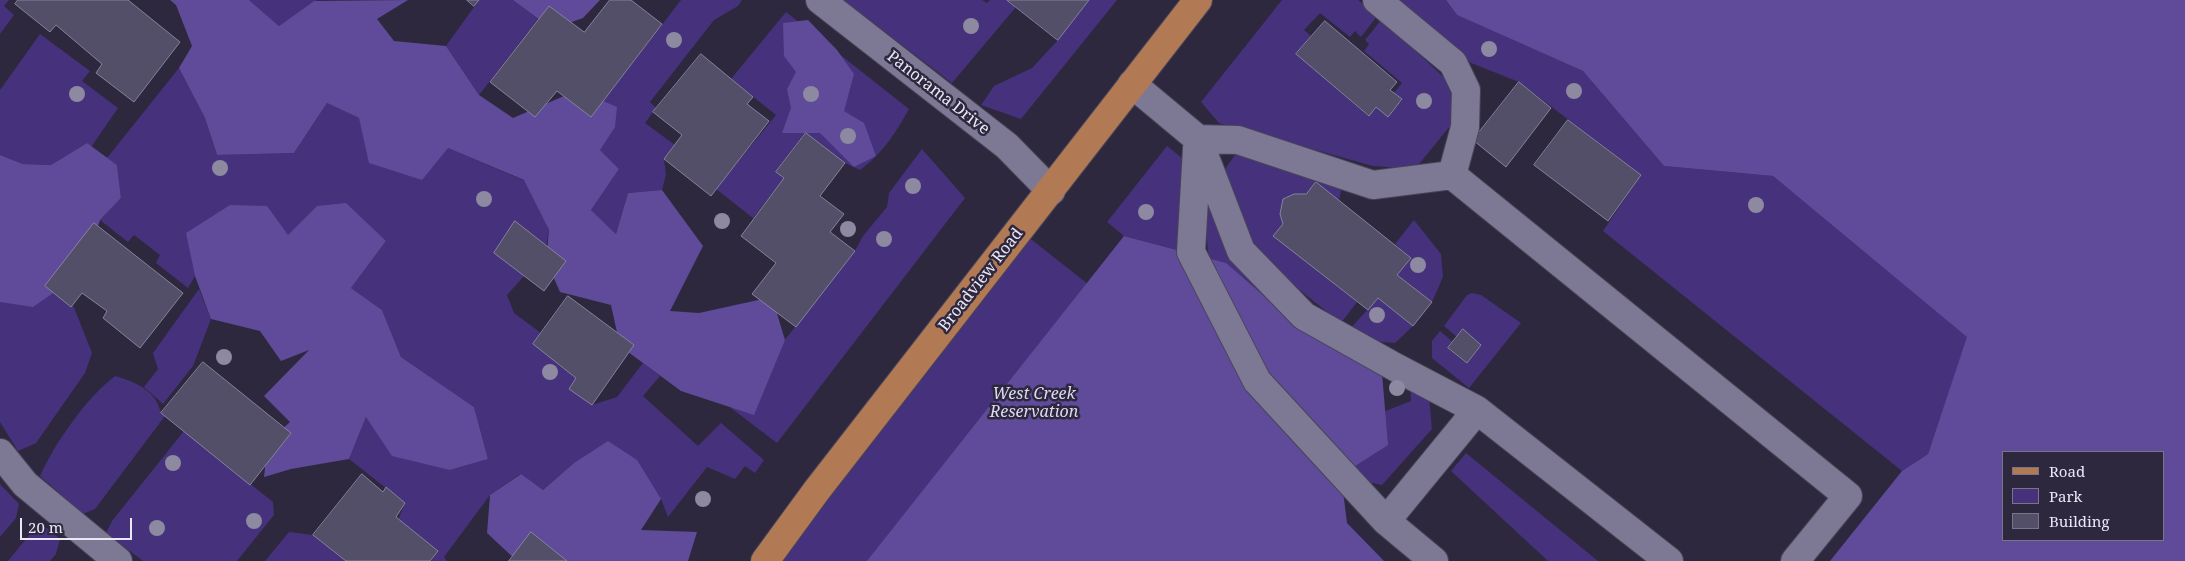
<!DOCTYPE html>
<html>
<head>
<meta charset="utf-8">
<style>
  body { margin:0 }
  #map { position:relative; width:2185px; height:561px; overflow:hidden; background:#2d283e; font-family:"Noto Serif",serif }
  canvas { display:block }
  .legend { position:absolute; left:2002px; top:451px; width:162px; height:90px; box-sizing:border-box; background:#2d283e; border:1px solid #797488; margin:0; padding:6px 9px; list-style:none; font-size:15px; color:#eae7f6 }
  .legend li { display:flex; align-items:center; gap:10px; height:25px }
  .legend b { width:25px; border:1px solid #797488 }
  .scale { position:absolute; left:20px; top:518px; width:112px; height:22px; box-sizing:border-box; border:2px solid #eae7f6; border-top:0; padding-left:6px; font-size:15px; line-height:18px; white-space:nowrap; color:#eae7f6; -webkit-text-stroke:4px #2d283e; paint-order:stroke }
</style>
</head>
<body>
<div id="map">
<canvas width="2185" height="561"></canvas>
<ul class="legend">
<li><b style="height:6px;background:#b17a55"></b>Road</li>
<li><b style="height:14px;background:#46317c"></b>Park</li>
<li><b style="height:14px;background:#534f68"></b>Building</li>
</ul>
<div class="scale">20 m</div>
</div>
<script>
const ctx = document.querySelector('canvas').getContext('2d');
ctx.lineJoin = 'round';
function fillPath(path, color) {
  ctx.fillStyle = color;
  ctx.fill(path, 'evenodd');
}
function stroke(path, color, width, dash) {
  ctx.strokeStyle = color;
  ctx.lineWidth = width;
  ctx.lineCap = dash ? 'butt' : 'round';
  ctx.setLineDash(dash || []);
  ctx.stroke(path);
}
function drawText(font, color, halo, rows, align = 'center') {
  ctx.font = font + ' "Noto Serif",serif';
  ctx.lineWidth = 5;
  ctx.setLineDash([]);
  ctx.textBaseline = 'middle';
  ctx.strokeStyle = halo;
  ctx.fillStyle = color;
  for (const [text, x, y, turn = 0] of rows) {
    ctx.save();
    ctx.translate(x, y);
    ctx.rotate((+turn || 0) * Math.PI / 180);
    ctx.textAlign = isNaN(turn) ? turn : align;
    if (halo) ctx.strokeText(text, 0, 0);
    ctx.fillText(text, 0, 0);
    ctx.restore();
  }
}
const green = new Path2D(`
  M0,0H9L4,6L14,15L0,34Z
  M249,0H319L314,1L279,26Z
  M479,0H514L538,19L479,95L446,46Z
  M681,0H742L738,6L714,20L650,102L656,108L645,123L675,145L664,159L666,174L662,190L628,193L616,234L591,210L619,169L600,150L591,117Z
  M843,0H982L987,3L990,0H1007L1016,7L952,83Z
  M1089,0H1117L1021,119L981,105L994,86L1032,68L1058,40Z
  M1282,0H1358L1378,15L1361,37L1355,31L1350,37L1320,13L1304,30L1311,36L1296,54L1368,116L1376,107L1388,116L1402,100L1394,93L1402,83L1364,51L1369,44L1365,40L1382,19L1453,86L1450,126L1415,169L1373,166L1219,123L1201,102Z
  M1393,0H1446L1457,15L1583,71L1664,166L1773,176L1968,337L1928,454L1902,471L1603,231L1641,175L1519,82L1471,63Z
  M786,12L909,109C895,134 883,153 860,170L845,163L805,133L776,171L784,178L753,218L716,189L776,115L731,79Z
  M40,34L90,71L82,81L118,108L91,147L87,143L51,165L23,164L0,155V90Z
  M179,68L205,118L217,155L294,153L327,103L359,118L448,148L525,181L549,230L546,246L495,253L524,276L507,295L514,313L541,333L534,344L576,378L569,389L592,405L617,397L643,363L660,376L643,396L698,446L721,423L764,460L755,473L745,466L735,479L707,467L668,517L661,499L574,463L543,490L520,474L490,495L444,557L447,561H431L437,552L398,520L405,503L349,459L366,417L450,470L488,459L474,407L401,357L382,310L351,288L386,241L317,206L288,236L187,233L195,276L188,288L156,263L160,255L134,235L128,242L100,220L121,198L117,165L107,158Z
  M1167,146L1182,158L1177,250L1124,236L1107,222Z
  M922,149L965,198L777,443L731,408L855,251L863,236L887,207L889,193Z
  M1251,153L1343,181L1339,201L1316,182L1306,194H1294L1283,199V224L1274,236L1357,302L1341,323L1287,280L1251,242L1220,176L1235,155Z
  M1203,191L1301,328L1210,273Z
  M1414,220L1441,254L1443,277L1432,302L1397,275L1411,258L1395,244Z
  M1018,229L1206,377L1061,561H760Z
  M45,286L73,305L92,353L85,373L36,443L18,451L0,422V299Z
  M199,289L211,319L193,366L163,404L144,387L158,369L153,353Z
  M1472,293L1481,295L1521,323L1469,388L1432,358V341L1440,331L1453,342L1448,349L1467,363L1481,345L1463,330L1457,337L1444,326L1467,295Z
  M1378,298L1413,326L1395,343L1369,341L1350,329Z
  M115,376C129,380 146,386 155,399C159,405 159,411 165,416L95,509L83,514L40,476C55,443 86,398 115,376Z
  M1410,383L1429,396L1432,429L1382,485L1362,481L1351,468L1378,414L1411,401Z
  M184,431L273,502L274,515L237,561H143L106,533L112,521Z
  M1466,453L1598,561H1548L1451,471Z
  M0,484L19,504L16,518L0,537Z
  M47,528L60,539L56,554L50,561H8L30,534Z
  M289,532L313,535L346,561H265Z`);
const forest = new Path2D(`
  M170,0H249L279,26L314,1L408,0L377,19L394,41L446,46L479,95L513,118L578,90L617,107L615,127L600,150L619,169L591,210L616,234L628,193L662,190L703,246L670,311L699,313L772,297L785,340L754,415L681,391L620,346L611,305L560,292L546,260L549,230L524,180L448,148L422,180L369,163L359,118L327,103L294,153L217,155L205,118L179,68L192,46L176,5Z
  M513,0H600L583,18L552,29Z
  M1446,0H2185V561H1830L1902,471L1928,454L1967,337L1773,176L1664,166L1583,71L1457,15ZM2004,452H2164V540H2004Z
  M808,20L837,50L854,74L844,111L864,123L876,156L854,167L820,133H782L791,108L787,89L796,72L784,56L783,23Z
  M87,143L117,165L121,198L100,220L82,273L33,307L0,302V155L23,164L51,165Z
  M346,203L386,241L351,288L382,310L401,357L474,407L488,459L450,470L392,456L366,417L349,459L291,469L264,477L268,442L290,422L264,396L309,350L281,361L260,331L211,319L195,276L186,233L230,205L267,206L288,235L317,206Z
  M1124,236L1226,263L1301,328L1382,373L1388,445L1341,475L1347,523L1384,561H867Z
  M608,441L637,460L661,499L641,530L697,532L688,561H517L487,533L490,495L521,474L543,490L574,463Z`);
const building = new Path2D(`
  M18,0H128L180,42L134,102L96,73L102,64L56,25L50,32L15,4Z
  M467,0H479L474,6Z
  M610,0H631L662,24L591,117L557,91L535,117L490,82L549,6L584,32Z
  M1007,0H1089L1058,40Z
  M1325,21L1397,82L1390,90L1402,99L1388,117L1376,107L1369,116L1296,54Z
  M701,54L753,97L747,104L769,121L711,196L664,159L682,135L653,112Z
  M1519,82L1551,108L1506,167L1473,140Z
  M1568,120L1641,175L1608,221L1534,165Z
  M806,133L845,163L820,196L844,214L830,232L855,251L796,327L752,294L776,263L741,236L784,178L776,172Z
  M1316,182L1411,258L1397,275L1432,302L1413,326L1378,298L1368,310L1273,236L1283,224L1280,214L1283,199L1294,194H1306Z
  M515,221L566,261L544,291L494,253Z
  M94,223L183,293L140,348L103,318L107,311L82,293L71,307L45,286Z
  M568,296L634,345L592,405L569,389L576,378L533,344Z
  M1463,329L1481,345L1467,363L1448,348Z
  M203,362L291,433L250,485L161,413Z
  M362,474L383,492L386,487L405,503L396,517L438,551L430,561H346L313,535Z
  M531,532L567,561H509Z`);
const minor = new Path2D(`
  M820,0L1007,146L1051,191
  M1377,0L1453,63L1466,90L1465,127L1452,175
  M1132,84L1198,139L1241,251L1304,316L1395,367L1477,410L1669,561
  M1198,139L1238,140L1373,185L1452,175L1848,496L1795,561
  M1197,148L1191,252L1257,381L1386,521
  M0,453L25,484L118,561
  M1434,561L1386,521L1477,410`);
const major = new Path2D(`
  M765,561L817,490L1198,0`);
const trees = [
  [971,26],
  [674,40],
  [1489,49],
  [1574,91],
  [77,94],
  [811,94],
  [1424,101],
  [848,136],
  [220,168],
  [913,186],
  [484,199],
  [1756,205],
  [1146,212],
  [722,221],
  [848,229],
  [884,239],
  [1418,265],
  [1377,315],
  [224,357],
  [550,372],
  [1397,388],
  [173,463],
  [703,499],
  [254,521],
  [157,528]
];
const streetNames = [
  ["Panorama Drive",938,93,38],
  ["Broadview Road",981,280,-52]
];
const parkNames = [
  ["West Creek",1034,394],
  ["Reservation",1034,412]
];
fillPath(green, '#46317c');
fillPath(forest, '#5f4b99');
fillPath(building, '#534f68');
stroke(building, '#86829d', 1);
stroke(minor, '#484457', 30);
stroke(major, '#484457', 30);
stroke(minor, '#7d7893', 28);
stroke(major, '#b17a55', 28);
ctx.fillStyle = '#8d89a0';
for (const [x, y] of trees) {
  ctx.beginPath();
  ctx.arc(x, y, 8, 0, 2 * Math.PI);
  ctx.fill();
}
drawText('16px', '#eae7f6', '#2d283e', streetNames);
drawText('italic 16px', '#dcd9f0', '#2d283e', parkNames);
</script>
</body>
</html>
